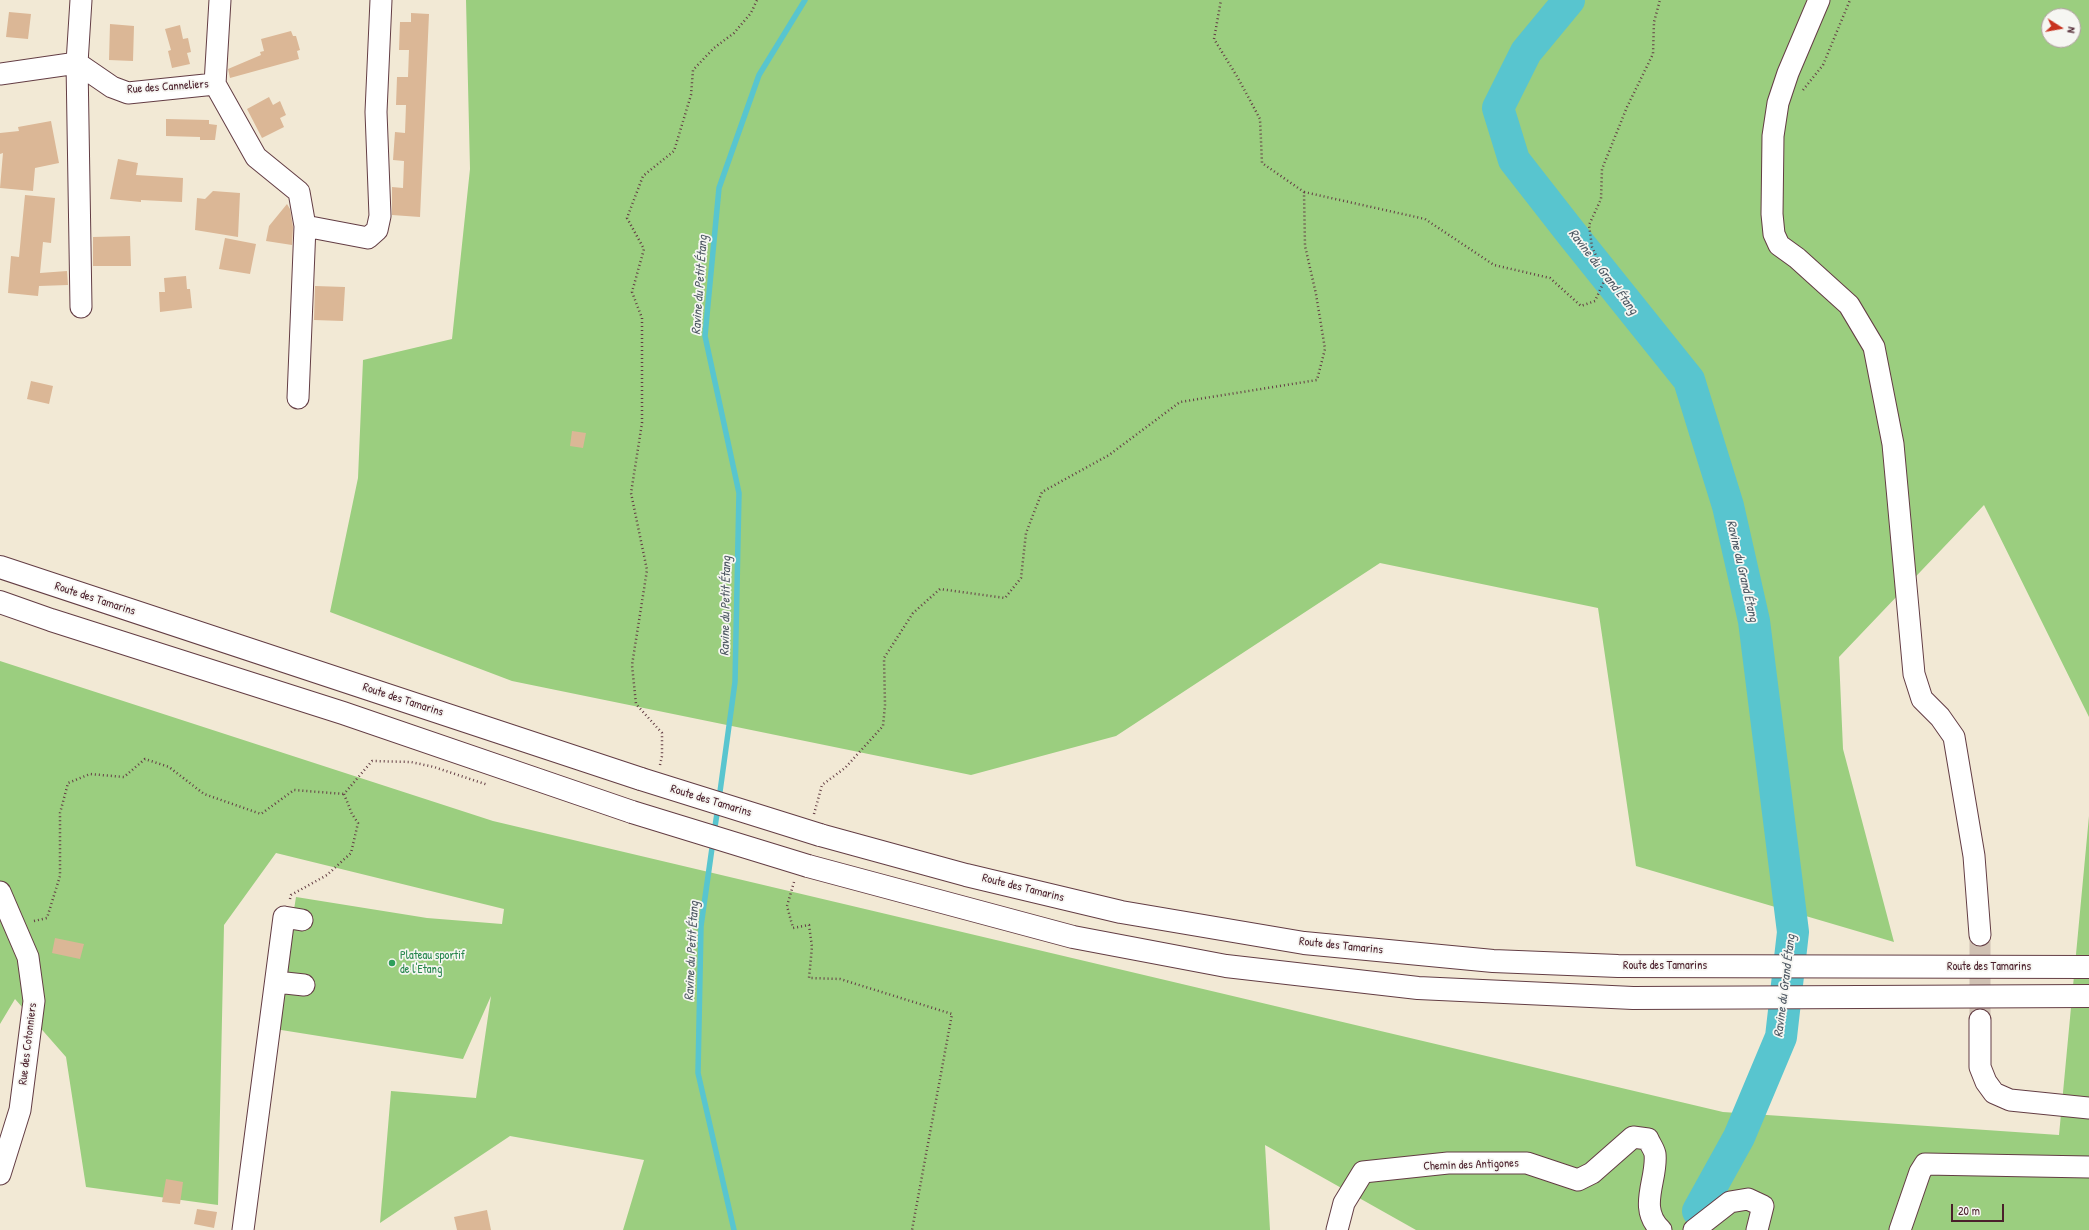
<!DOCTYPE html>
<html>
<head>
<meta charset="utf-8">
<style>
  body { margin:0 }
  #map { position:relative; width:2089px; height:1230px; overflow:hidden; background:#f2e9d5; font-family:"Patrick Hand",sans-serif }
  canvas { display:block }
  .north { position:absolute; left:2041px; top:8px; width:40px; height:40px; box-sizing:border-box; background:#f6f6f2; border:1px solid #b1a0a2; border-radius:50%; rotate:101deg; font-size:11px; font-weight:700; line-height:16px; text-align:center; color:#4a1f2b }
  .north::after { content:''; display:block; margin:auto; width:14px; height:18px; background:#c8321e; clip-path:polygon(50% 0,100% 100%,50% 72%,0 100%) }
  .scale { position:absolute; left:1951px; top:1204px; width:53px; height:18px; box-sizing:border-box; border:2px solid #4a1f2b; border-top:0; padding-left:5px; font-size:12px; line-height:14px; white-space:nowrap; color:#4a1f2b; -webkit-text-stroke:3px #f6f6f2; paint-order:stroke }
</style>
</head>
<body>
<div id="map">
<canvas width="2089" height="1230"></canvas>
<div class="north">N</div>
<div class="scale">20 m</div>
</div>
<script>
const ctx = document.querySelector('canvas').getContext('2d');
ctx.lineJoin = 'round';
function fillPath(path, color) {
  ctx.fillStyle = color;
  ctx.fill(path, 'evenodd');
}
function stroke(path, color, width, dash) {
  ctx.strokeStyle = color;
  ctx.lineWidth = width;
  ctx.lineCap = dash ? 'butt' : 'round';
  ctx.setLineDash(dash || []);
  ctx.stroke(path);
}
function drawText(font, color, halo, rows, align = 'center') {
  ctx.font = font + ' "Patrick Hand",sans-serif';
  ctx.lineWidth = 3.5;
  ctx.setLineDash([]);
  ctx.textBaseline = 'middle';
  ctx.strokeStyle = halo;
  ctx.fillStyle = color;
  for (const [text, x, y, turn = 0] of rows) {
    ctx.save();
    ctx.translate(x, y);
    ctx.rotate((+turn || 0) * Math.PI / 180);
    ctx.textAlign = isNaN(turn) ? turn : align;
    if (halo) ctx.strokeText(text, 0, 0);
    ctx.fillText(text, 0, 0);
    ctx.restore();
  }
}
const green = new Path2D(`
  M466,0H2089V717L1984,505L1839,657L1843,749L1894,942L1636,866L1598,608L1380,563L1116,736L971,775L512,681L330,612L358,478L363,360L452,339L470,169ZM2049,16H2073V40H2049Z
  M0,661L493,821L1723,1112L2059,1135L2089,816V1230H1416L1265,1145L1270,1230H623L644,1160L510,1136L380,1223L391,1091L476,1098L491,996L463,1059L275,1029L296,897L427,918L502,924L504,909L276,853L224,925L218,1205L86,1187L66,1057L15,999L0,1024Z`);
const stream = new Path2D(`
  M719,799L735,682L739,493L705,336L719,188L759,75L805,0
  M714,833L718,807
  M713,841L701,926L698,1073L734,1230`);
const river = new Path2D(`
  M1569,0L1526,52L1498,108L1514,160L1571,233L1689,380L1728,506L1754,621L1793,932L1781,1037L1739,1137L1698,1211`);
const building = new Path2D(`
  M9,12L31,14L28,39L6,37Z
  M411,13L429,14L420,217L392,215V187L403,188L404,161L393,160L395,132L405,133L406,105H396L397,77H408L409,50H399L400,22H411Z
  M110,24L134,26L133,61L109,60Z
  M180,25L183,39L188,38L191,52L187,53L190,64L172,68L168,51L171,50L165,29Z
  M291,31L293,36H296L300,50L297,51L299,59L230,78L228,69L261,55L260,52L264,51L261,39Z
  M269,97L273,105L280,101L286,115L280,118L284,127L262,138L247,109Z
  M166,119L209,120V124L217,125L215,140H200V137L166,136Z
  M51,121L59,163L35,168L33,191L0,188L3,153L0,154V133L19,131L18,127Z
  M118,159L138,163L136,175L183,178L182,202L141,200V202L110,199Z
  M213,191L240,193L238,237L195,230L197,198L205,199Z
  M25,195L55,198L51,243L43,242L40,273L67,271L68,285L39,286L38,296L8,293L11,256L19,257Z
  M287,204L290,209L293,227L292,245L266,241L269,226Z
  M130,236L131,266H93V237Z
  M225,238L256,244L250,274L219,269Z
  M186,276L187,289H190L192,308L160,312L159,292H165L164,278Z
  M315,286L345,287L343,321L314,320Z
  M31,381L53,386L49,404L27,399Z
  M572,431L586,433L583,448L570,446Z
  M55,938L84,944L80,959L52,953Z
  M166,1179L183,1182L180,1204L162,1202Z
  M197,1209L217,1212L214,1228L194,1224Z
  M487,1210L491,1230H457L454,1217Z`);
const minorTunnel = new Path2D(`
  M1980,1020V935`);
const path = new Path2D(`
  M1803,90L1823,65L1850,0
  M1304,192L1425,219L1494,265L1550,278L1581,306L1595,301L1606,277L1592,247L1589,225L1601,199L1602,169L1627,107L1653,54L1654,22L1660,0
  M660,765L662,756V733L636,704L632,665L647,570L631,493L642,423V318L632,292L644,249L627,218L643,176L674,151L691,95L693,70L714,48L734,33L751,13L757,0
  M814,814L822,785L845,768L883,726L885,705L884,658L913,613L940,589L1005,598L1021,578L1026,533L1042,492L1109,455L1180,402L1317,380L1325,349L1316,294L1305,246L1304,192L1262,163L1260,119L1238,78L1214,39L1221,0
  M794,882L787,906L793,928L809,925L812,947L809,978L840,979L952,1014L912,1230
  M290,899L291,895L327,875L351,853L358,823L352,814L344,794L372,761L411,762L434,767L488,785
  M34,921L47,918L60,876V813L68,783L90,774L124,777L145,759L169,767L204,794L261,814L294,790L344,794`);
const minor = new Path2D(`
  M1819,0L1788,73L1778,103L1773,136L1772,214L1774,234L1779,245L1797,258L1849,305L1874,347L1893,444L1914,674L1922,699L1940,717L1954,737L1974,856L1980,935
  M0,74L77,63L112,87L128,93L215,84L256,157L299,192L305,226L298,398
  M215,84L220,0
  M305,226L368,238L377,230L380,216L376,112L381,0
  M81,307L77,63L81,0
  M0,892L28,957L34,1001L20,1110L0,1174
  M276,982L304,985
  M1980,1020V1067L1986,1082L1994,1093L2010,1100L2089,1108
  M243,1230L284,917L302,920
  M1337,1230L1344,1203L1363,1172L1448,1163H1527L1578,1180L1592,1173L1633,1137L1648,1139C1650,1144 1654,1149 1655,1154C1658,1179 1637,1208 1661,1230
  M1694,1230L1730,1202L1748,1199L1763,1206L1757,1230
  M1900,1230L1920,1172L1925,1164L2089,1167`);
const highway = new Path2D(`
  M0,567L641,779
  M0,602L51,620L343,713L632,812
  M820,835L966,875L1121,912L1304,943L1493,961L1618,966L2089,967
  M808,866L1073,937L1226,966L1418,988L1633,998L2089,996`);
const highwayBridge = new Path2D(`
  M641,779L820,835
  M632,812L808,866`);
const markers = [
  [392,963,4,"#2e9e5b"]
];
const streetNames = [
  ["Rue des Canneliers",168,87,-4],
  ["Route des Tamarins",95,599,18],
  ["Route des Tamarins",403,700,18],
  ["Route des Tamarins",711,801,17],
  ["Route des Tamarins",1023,888,14],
  ["Route des Tamarins",1341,946,6],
  ["Route des Tamarins",1665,966],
  ["Route des Tamarins",1989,967],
  ["Rue des Cotonniers",28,1044,-83],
  ["Chemin des Antigones",1471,1165,-2]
];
const leisureNames = [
  ["Plateau sportif",400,956],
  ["de l'Etang",400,970]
];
const waterNames = [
  ["Ravine du Grand Étang",1603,272,52],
  ["Ravine du Petit Étang",700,285,-86],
  ["Ravine du Grand Étang",1742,571,77],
  ["Ravine du Petit Étang",726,606,-89],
  ["Ravine du Petit Étang",692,951,-87],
  ["Ravine du Grand Étang",1785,986,-83]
];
fillPath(green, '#9bce7f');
stroke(stream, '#58c5cf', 5.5);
stroke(river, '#58c5cf', 32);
fillPath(building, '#dbb796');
stroke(minorTunnel, '#d0c1b3', 21, [21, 10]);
stroke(minor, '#633d44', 23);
stroke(highway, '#633d44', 24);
stroke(path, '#633d44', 2.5, [1, 3]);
stroke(minor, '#fff', 21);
stroke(highway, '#fff', 22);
stroke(highwayBridge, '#633d44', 24, []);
stroke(highwayBridge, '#fff', 22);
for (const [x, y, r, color] of markers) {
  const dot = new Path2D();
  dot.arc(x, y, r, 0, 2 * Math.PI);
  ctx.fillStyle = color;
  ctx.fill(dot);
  stroke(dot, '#f6f6f2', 1.5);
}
drawText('12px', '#4a1f2b', '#f6f6f2', streetNames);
drawText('12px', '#27864d', '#f6f6f2', leisureNames, 'left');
drawText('italic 13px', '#4f5964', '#f6f6f2', waterNames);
</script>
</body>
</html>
